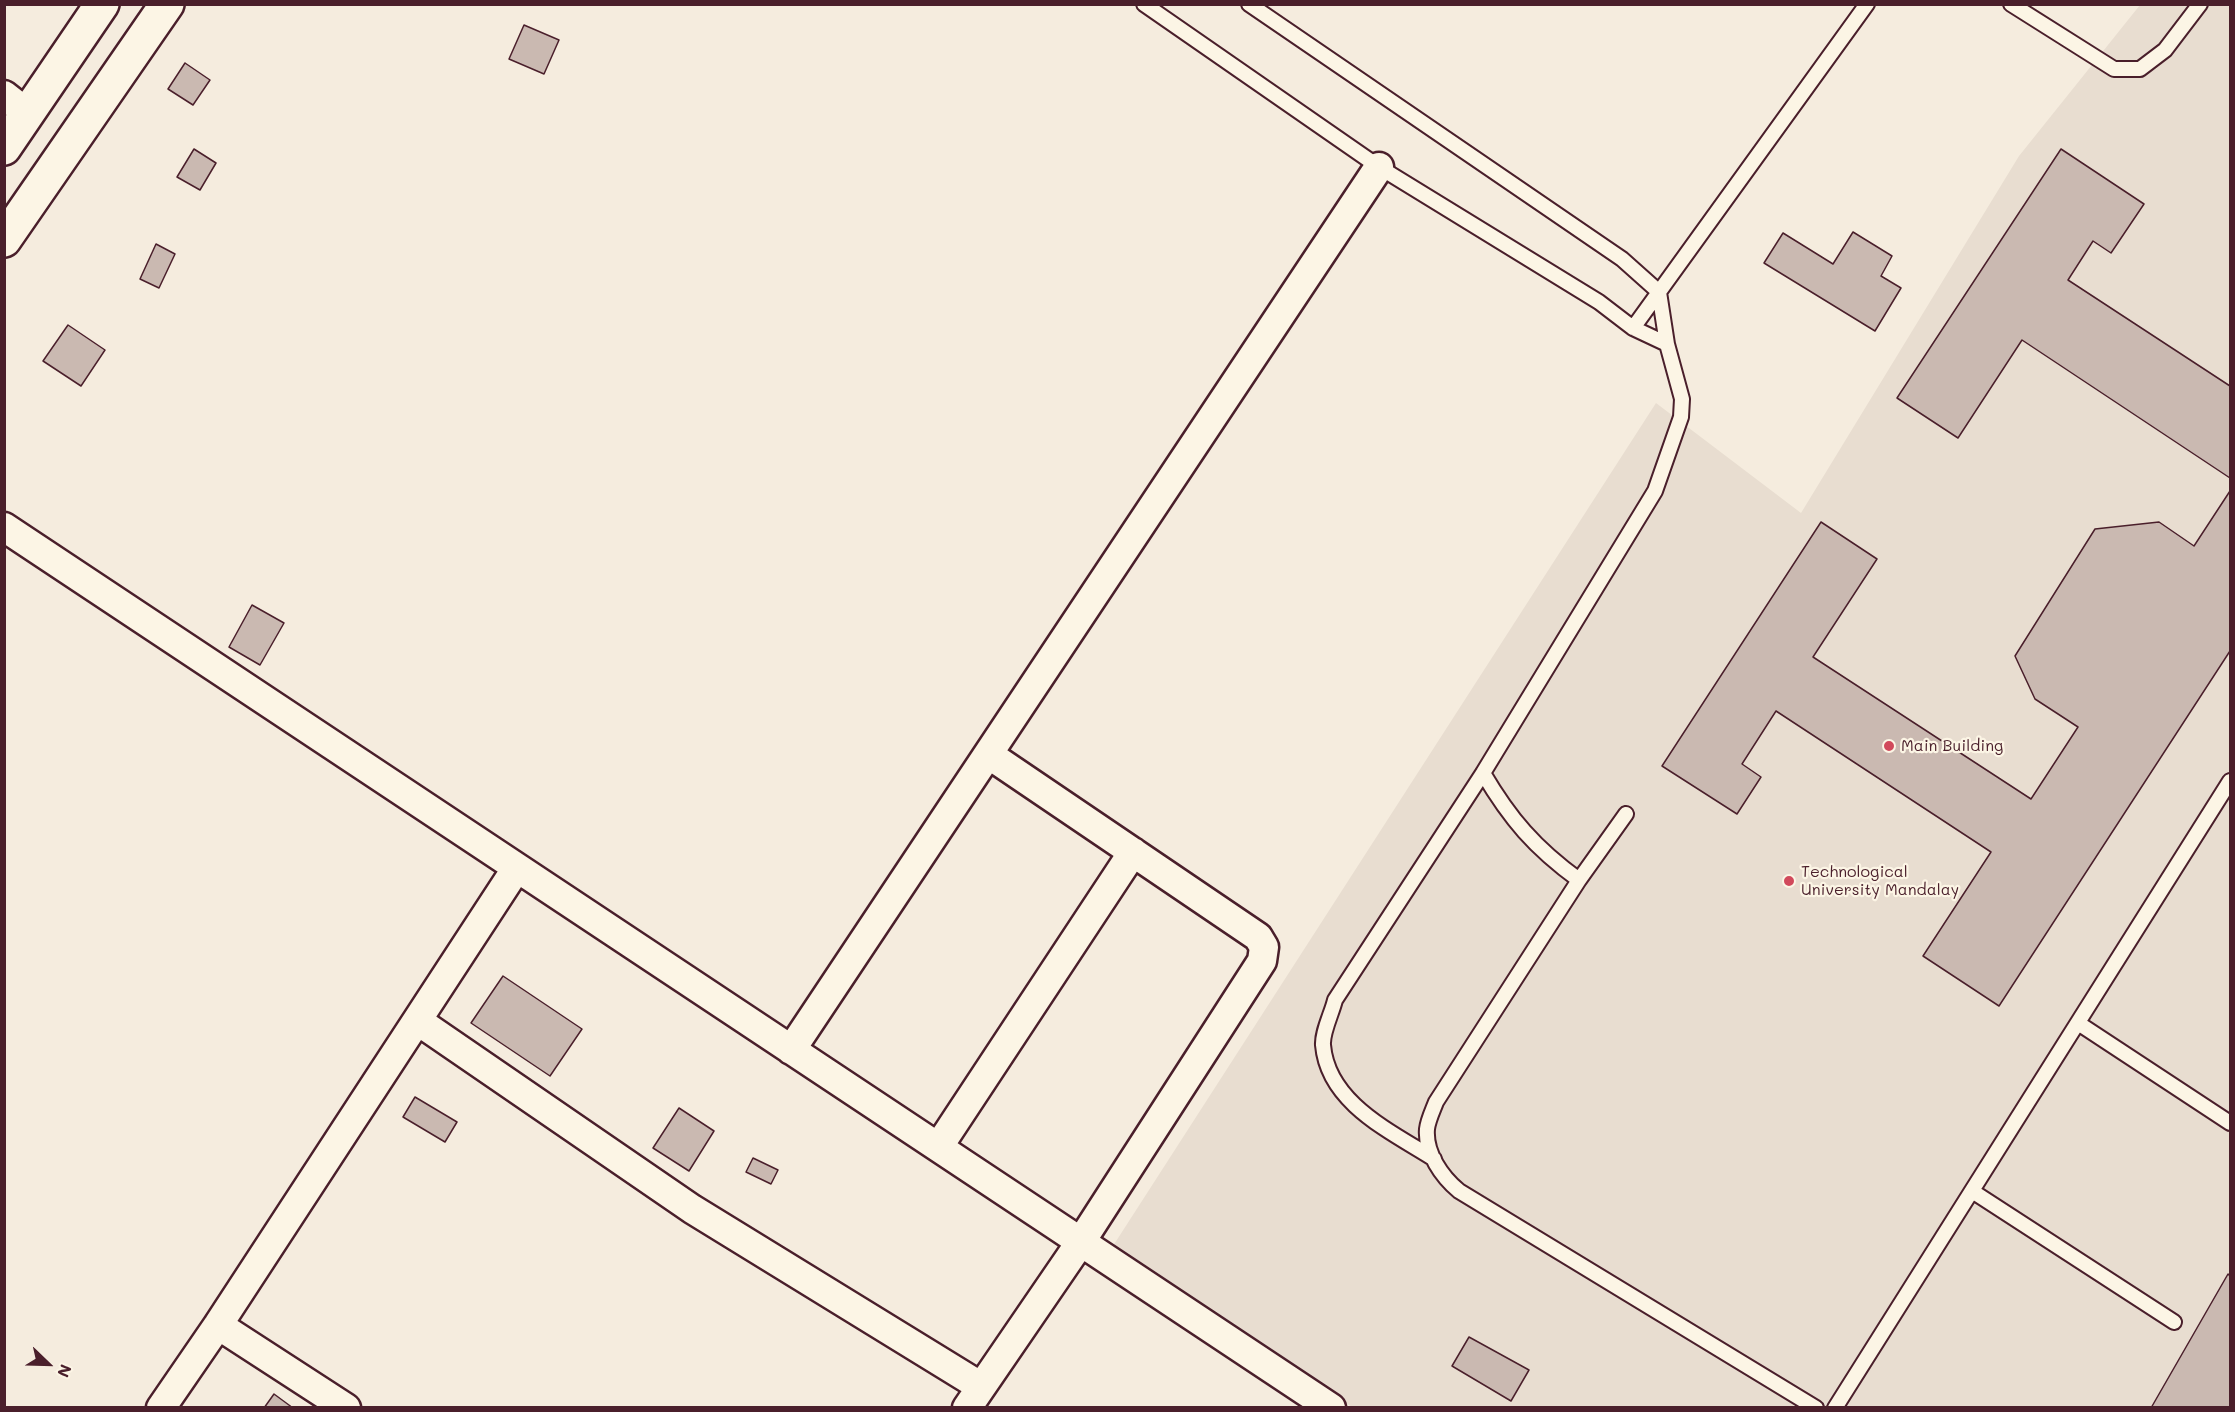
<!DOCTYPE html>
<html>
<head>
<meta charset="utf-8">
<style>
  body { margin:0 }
  #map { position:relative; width:2235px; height:1412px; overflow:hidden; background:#f5ecde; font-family:Mali,sans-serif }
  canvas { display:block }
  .frame { position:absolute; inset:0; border:6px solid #4a1f2b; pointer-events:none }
  .north { position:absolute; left:18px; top:1334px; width:60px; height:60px; -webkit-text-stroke:4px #fcf5e5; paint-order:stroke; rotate:113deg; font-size:16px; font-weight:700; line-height:24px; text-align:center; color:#4a1f2b }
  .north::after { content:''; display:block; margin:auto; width:21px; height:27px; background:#4a1f2b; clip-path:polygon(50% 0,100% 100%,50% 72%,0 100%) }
</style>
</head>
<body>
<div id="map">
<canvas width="2235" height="1412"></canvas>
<div class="frame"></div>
<div class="north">N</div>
</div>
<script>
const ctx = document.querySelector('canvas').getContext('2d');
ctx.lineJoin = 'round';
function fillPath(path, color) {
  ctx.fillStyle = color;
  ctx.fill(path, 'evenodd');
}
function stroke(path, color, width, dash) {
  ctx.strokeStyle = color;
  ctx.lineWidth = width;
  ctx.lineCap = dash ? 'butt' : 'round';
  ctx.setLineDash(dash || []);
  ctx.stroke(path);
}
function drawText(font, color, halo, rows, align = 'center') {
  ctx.font = font + ' Mali,sans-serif';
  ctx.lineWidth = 4.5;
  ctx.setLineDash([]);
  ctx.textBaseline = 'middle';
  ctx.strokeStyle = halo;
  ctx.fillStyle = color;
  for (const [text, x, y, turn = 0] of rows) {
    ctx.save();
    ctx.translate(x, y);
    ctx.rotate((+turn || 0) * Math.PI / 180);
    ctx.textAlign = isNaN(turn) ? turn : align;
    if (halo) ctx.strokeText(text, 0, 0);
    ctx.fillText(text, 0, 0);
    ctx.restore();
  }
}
const built = new Path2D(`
  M2140,5H2230V1407H1352L1111,1249L1656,403L1801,513L2019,156Z`);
const building = new Path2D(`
  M524,25L559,40L544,74L509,59Z
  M185,63L210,80L193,105L168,89Z
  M194,149L216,163L200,190L177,177Z
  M2061,149L2144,204L2111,253L2093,241L2068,280L2230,386V478L2022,340L1958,438L1897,398Z
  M1853,232L1892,256L1881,276L1901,288L1875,331L1764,263L1783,233L1833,264Z
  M156,244L175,254L159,288L140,279Z
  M68,325L105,350L81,386L43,361Z
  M2230,491V651L1999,1006L1923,956L1991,852L1776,711L1742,764L1761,777L1737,814L1662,766L1821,522L1877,559L1813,657L2031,799L2078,727L2035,699L2015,656L2095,529L2159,522L2194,546Z
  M252,605L284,623L260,665L229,647Z
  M503,976L582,1029L550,1076L471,1023Z
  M415,1097L457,1122L445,1142L403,1117Z
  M679,1108L714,1131L689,1171L653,1148Z
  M753,1158L778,1170L771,1184L746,1172Z
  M2228,1274L2230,1276V1408H2151Z
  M1469,1337L1529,1370L1511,1401L1452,1366Z
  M274,1394L293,1408H264Z`);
const lane = new Path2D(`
  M1144,4L1379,167L1599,302L1633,328L1667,344
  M1249,4L1622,259L1659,292L1667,344L1682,399L1681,417L1655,491L1483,773L1335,1000C1332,1013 1322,1032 1323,1045C1328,1103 1390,1131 1434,1159
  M2011,4L2114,69H2140L2165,50L2200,4
  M1633,328L1867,4
  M1483,773C1510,819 1535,848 1579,880
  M1626,814L1579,880L1436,1102C1433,1110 1428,1120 1427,1129C1425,1153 1442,1177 1459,1191L1816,1408
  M2078,1023L2230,1123
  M1972,1191L2174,1322
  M1835,1408L2230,781`);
const street = new Path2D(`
  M4,95L28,114
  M4,527C446,822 891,1112 1331,1408
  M418,1021L692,1209L980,1386
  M791,1050L1379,167
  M939,1146L1133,852
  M218,1325L346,1408
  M161,1408L218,1325L516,869
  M967,1408L1082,1240L1262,961L1264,947L1258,937L988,754`);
const secondary = new Path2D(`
  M4,148L102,4
  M4,240L167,4`);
const markers = [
  [1889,746,6,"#d1495b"],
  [1789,881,6,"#d1495b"]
];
const poiNames = [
  ["Main Building",1901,746],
  ["Technological",1801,872],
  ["University Mandalay",1801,890]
];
fillPath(built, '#e8ddd0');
fillPath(building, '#cab9b1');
stroke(building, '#4a1f2b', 1.5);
stroke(lane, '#4a1f2b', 18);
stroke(street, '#4a1f2b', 33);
stroke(secondary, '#4a1f2b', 38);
stroke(lane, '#fcf5e5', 14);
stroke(street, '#fcf5e5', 28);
stroke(secondary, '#fcf5e5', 33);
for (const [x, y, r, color] of markers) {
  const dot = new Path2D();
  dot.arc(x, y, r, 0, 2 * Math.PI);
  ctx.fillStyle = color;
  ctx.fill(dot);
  stroke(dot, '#fcf5e5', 2);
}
drawText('16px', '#4a1f2b', '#fcf5e5', poiNames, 'left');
</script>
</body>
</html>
